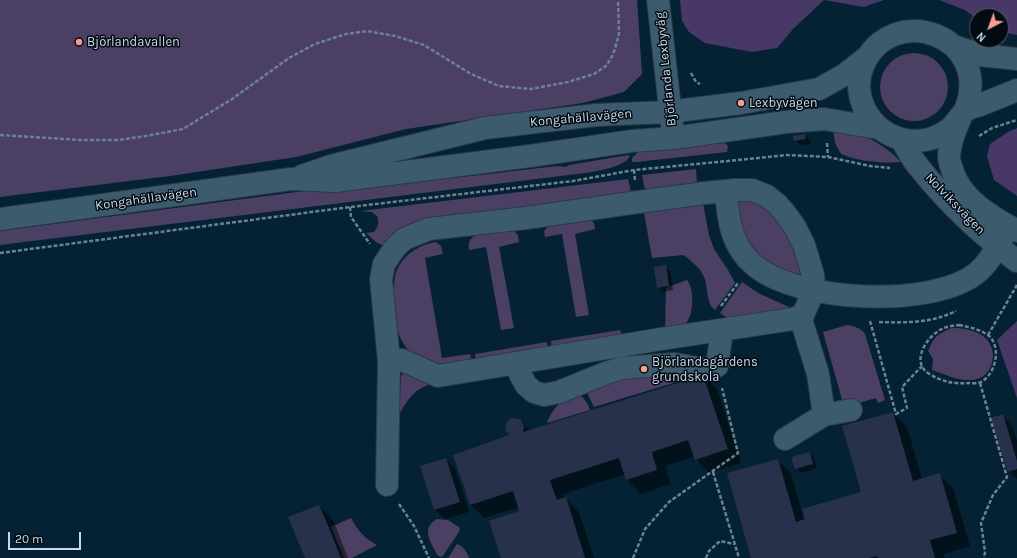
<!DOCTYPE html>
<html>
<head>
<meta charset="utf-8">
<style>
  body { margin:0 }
  #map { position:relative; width:1017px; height:558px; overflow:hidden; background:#042233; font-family:Karla,sans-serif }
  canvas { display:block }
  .north { position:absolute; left:969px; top:8px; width:40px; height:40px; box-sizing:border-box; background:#020a12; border:1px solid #525d67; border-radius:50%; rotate:221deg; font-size:11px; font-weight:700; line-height:16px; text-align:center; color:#c9dae6 }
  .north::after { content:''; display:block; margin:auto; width:14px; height:18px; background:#f59c93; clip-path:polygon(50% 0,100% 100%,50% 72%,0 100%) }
  .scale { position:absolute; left:8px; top:532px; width:73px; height:18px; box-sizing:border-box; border:2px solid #c9dae6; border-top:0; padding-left:5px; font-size:12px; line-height:14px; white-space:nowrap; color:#c9dae6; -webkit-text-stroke:3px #020a12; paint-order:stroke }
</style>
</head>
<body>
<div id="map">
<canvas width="1017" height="558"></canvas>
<div class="north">N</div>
<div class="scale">20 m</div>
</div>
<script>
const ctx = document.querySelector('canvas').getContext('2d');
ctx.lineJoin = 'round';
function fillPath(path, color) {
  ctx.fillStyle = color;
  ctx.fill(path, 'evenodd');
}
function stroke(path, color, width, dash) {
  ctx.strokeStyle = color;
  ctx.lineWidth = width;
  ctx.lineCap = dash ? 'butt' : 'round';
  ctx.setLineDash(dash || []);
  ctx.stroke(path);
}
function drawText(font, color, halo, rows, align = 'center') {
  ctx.font = font + ' Karla,sans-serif';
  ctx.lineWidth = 3;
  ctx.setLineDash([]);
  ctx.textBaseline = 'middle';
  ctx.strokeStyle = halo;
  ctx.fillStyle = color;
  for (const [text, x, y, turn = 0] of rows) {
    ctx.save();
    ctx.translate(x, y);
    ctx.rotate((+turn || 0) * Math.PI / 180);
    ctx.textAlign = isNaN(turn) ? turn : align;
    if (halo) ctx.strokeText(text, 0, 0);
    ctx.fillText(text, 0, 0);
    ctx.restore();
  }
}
const green = new Path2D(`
  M0,0H637L642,74L624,92L583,103L406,129L296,157L170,176L0,197Z
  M880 87a34 34 0 1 1 68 0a34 34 0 1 1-68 0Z
  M833,128C839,129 845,129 851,131C867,135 891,150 901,162C883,164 857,161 841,154L835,143Z
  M722,141L728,146L727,152L636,162H632V158L638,152Z
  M628,155L630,156C625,167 597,171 585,173L0,245V231L304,191L407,180L454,178L557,166L566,167L569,165Z
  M696,169L697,184L645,190L642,175Z
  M628,179L631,192L384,246L376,242L366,233L374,232C379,226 379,222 377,216L372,212L360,211Z
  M742,200C777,202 789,241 801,267L800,273L798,275L775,270L745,243L735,207Z
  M703,203L709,235L714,249L728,270L735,283L715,310C705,303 709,285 703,275C701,270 697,266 693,263C690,260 687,257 683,255L652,258L644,213L646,210Z
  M587,217L594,223L595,229L575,234L589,315L576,317L562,234L545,237L544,231L550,224Z
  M512,229L518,235L519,242L499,247L514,328L501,330L486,247L469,250C468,243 469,240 474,236Z
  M436,242L441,246L443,254L425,258L442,358L470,354L472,363C464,364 453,367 445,367C439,366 421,359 416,356C395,343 393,314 394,293C394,284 394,273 399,266C407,252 420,245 436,242Z
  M687,280C695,289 694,318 684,325C679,328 671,328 665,330L666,288Z
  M742,282L758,293L789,307L787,309L729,319L720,313Z
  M847,325C854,326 861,328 865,334L885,400L878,403L876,398L848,406L843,403L823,332Z
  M952,328C965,328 983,331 990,344C998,359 989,380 971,380C957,381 945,374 932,370L933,359L928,351C934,337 937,334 952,328Z
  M620,330L623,338L552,350L551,341Z
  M547,342V350L476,362L475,354Z
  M404,371L438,383C416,386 409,397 399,415L401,377Z
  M670,371L693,377L594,407L587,393C605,384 625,376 645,376C654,376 662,377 671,378Z
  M575,393C584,397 587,401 590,410L547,423C551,411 563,397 575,393Z
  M351,518C357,530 365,539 377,545L352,558H344L331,527Z
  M437,519L448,520L460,528L459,532L442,557L438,556C431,543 420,528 437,519Z
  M457,544C463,546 467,552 469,558H448Z`);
const forest = new Path2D(`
  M680,0H884L864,7L824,0L794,28L777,48L752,52L705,43L689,32L682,21Z
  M939,0H1017V35L1001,32V16H977V19L965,10Z
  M1017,128V196L994,180L987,156L990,144L1008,132Z
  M1017,321V398L997,340Z`);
const shadow = new Path2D(`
  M805,135L810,140V144L800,145L795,140Z
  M665,266L670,271L673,290L663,292L658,287Z
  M703,376L717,389L741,463L709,473L696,459L695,456L665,466L671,484L641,494L627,480L625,474L563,494L565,498L579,512L594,558H502L521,512L519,507L484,518L471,505L510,435L521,421L530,431Z
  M893,413L907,427L922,479L939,475L953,488L970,546L943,554L945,558H752L777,460L791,473L804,520L862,493Z
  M1002,415L1012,425L1017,441V479L1009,471Z
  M810,453L814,457L817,468L801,473L796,468Z
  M445,459L455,468L469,512L445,519L435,510L421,467Z
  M319,506L333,520L348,558H306Z`);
const building = new Path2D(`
  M805,134L806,139L794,141L793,136Z
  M666,265L669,286L657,288L654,267Z
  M703,375L728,449L695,460L688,440L652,452L657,470L626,480L619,458L550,480L557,500L566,497L585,558H501L489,521L519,511L513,491L470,505L453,455L509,435L505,430L506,424L509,419L515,418L521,420L524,426L523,432Z
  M893,412L913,481L940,473L957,533L930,540L935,558H878L877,556L869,558H751L727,473L778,459L796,522L805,519L802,509L861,492L842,426Z
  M1003,414L1017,461V469L1008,472L991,418Z
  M810,452L813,464L795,469L791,457Z
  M446,458L460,502L434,510L420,466Z
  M319,505L329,528L341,558H305L288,517Z`);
const path = new Path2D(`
  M691,73L696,82L700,84
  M0,135L80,140H118L146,136L183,129L232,99L289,58L315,44L346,34L367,31L395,36L424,45L471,74L499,86L531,89L568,82L594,74L606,66L613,55L619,34L618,0
  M979,136L992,128L1017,120
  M827,143L828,157
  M634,170L635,180
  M350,207L351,217L370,244
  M0,253L350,207L573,181L634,170L738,160L787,155L828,157L870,166L890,168
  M721,306L738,283
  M870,321L896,414L907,408L902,387L922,366
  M879,322C906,323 932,323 956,311
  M959,325C969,327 979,329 988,335C1002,346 996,374 981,382C978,384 972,383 969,383C953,384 942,382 928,373C910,361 928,334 944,328C948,326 954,326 959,325Z
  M988,335L1017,285
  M980,383L1007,477L993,495L981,523L985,552L984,558
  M713,472L739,558
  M399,504L414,526L429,558
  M633,558L645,529L669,502L738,453L722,388
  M706,558L709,551L720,541L734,544`);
const minor = new Path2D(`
  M658,0L672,126
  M956,47L980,55L1017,59
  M965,111C995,35 891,0 863,66C856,82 859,101 868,115C886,142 922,149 948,130C955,125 961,114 966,110C970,108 976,106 980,105C992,100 1005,95 1017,90
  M960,119C954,132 949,144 949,158C949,161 951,166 952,169C960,199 992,217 1017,231
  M901,139C907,148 911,158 918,166C946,201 980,234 1017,261
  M302,176L331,166L485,128L596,115L669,112L741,103L819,89L844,75L866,58
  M726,191C728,219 731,246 754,265C797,302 928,308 974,275C990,264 999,242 1009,226
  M0,219L291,179L335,181L530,156L632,141L674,138L786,122L824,119L878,128
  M517,363L520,374L526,385L534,392L544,395L559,392L606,373L622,368L675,364L708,370L717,366L722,330
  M824,415L851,410
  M785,439L824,415L818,374L800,316
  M387,485L389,361L381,279L384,264L394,249L404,239L429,229L526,218L638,202L705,193L735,190H752L767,196L777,204L785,213L795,227L804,245L813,275L814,290L803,315L793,319L661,339L438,376L402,360L389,361`);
const markers = [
  [79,42,4,"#f59c93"],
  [741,103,4,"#f59c93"],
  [644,369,4,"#f59c93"]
];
const poiNames = [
  ["Björlandavallen",87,42],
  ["Lexbyvägen",749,103],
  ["Björlandagårdens",652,362],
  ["grundskola",652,377]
];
const streetNames = [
  ["Björlanda Lexbyväg",666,69,-96],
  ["Kongahällavägen",581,118,-5],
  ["Kongahällavägen",146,199,-8],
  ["Nolviksvägen",955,204,46]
];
fillPath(green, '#4b4064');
fillPath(forest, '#483868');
fillPath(shadow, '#0007');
fillPath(building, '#28314b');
stroke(minor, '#2c3945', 24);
stroke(path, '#6b8291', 2.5, [4, 2]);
stroke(minor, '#3d5b6f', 22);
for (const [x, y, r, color] of markers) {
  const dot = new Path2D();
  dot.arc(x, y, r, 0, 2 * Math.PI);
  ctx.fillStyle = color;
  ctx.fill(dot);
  stroke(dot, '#020a12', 1.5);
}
drawText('13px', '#c9dae6', '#020a12', poiNames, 'left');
drawText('13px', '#c9dae6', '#020a12', streetNames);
</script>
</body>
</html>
